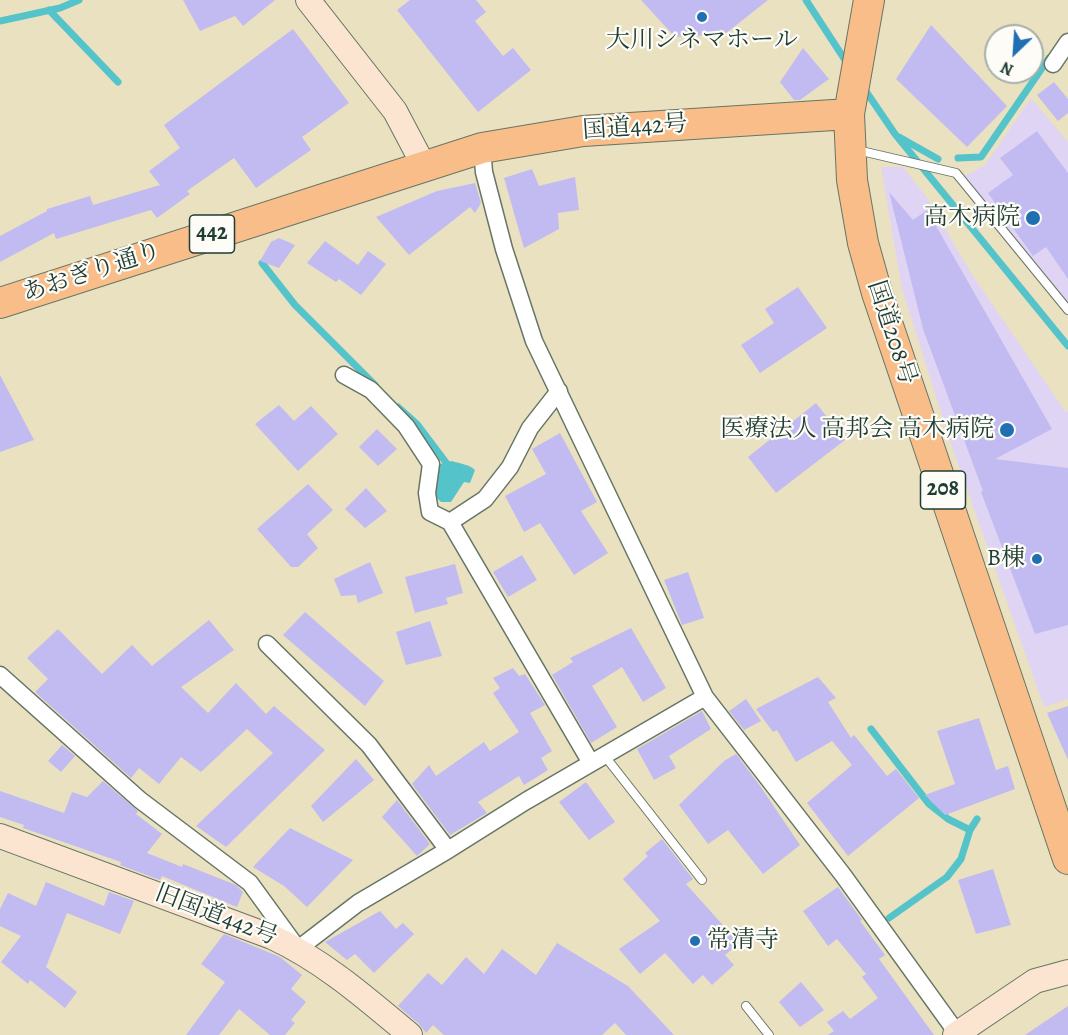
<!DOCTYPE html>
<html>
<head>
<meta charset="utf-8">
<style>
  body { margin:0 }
  #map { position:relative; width:1068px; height:1035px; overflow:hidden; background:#eae1c0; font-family:Alegreya,serif }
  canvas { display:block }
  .north { position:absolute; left:984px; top:24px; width:60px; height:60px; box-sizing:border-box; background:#fdfcf7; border:2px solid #a4b0a9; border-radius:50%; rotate:205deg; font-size:16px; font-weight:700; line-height:24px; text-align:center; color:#1f3d34 }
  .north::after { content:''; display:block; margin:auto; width:21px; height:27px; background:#1f6fb2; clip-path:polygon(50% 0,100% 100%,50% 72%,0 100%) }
</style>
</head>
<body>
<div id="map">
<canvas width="1068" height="1035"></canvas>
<div class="north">N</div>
</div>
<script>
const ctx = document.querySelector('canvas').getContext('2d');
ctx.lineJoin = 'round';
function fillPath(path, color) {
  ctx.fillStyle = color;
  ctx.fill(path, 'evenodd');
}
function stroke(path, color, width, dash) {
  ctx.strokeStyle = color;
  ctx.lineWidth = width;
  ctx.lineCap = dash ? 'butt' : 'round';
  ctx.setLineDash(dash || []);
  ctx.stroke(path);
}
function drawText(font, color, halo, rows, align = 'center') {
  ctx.font = font + ' Alegreya,"Noto Serif JP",serif';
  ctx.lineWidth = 4.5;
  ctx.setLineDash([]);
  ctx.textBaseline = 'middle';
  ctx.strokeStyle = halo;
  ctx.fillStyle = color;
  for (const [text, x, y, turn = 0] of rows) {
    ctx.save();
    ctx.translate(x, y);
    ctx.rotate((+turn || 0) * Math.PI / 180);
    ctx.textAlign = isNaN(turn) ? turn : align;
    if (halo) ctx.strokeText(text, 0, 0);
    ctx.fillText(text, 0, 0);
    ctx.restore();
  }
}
const built = new Path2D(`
  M1031,98L1068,142V310L965,176L985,165Z
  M881,167H903L927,198L973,276L1065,411L1068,412V699L1044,707L952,447L902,289Z`);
const water = new Path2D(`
  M452,461C460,464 469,464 475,470L470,483L464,482L451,502H441L432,493L440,464Z`);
const stream = new Path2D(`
  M806,0L847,63
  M49,10L118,82
  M0,21L60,8L79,0
  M863,87L895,134L1068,346
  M899,137L938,159
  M958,158L981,157L1049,58
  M262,263L295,305L375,385
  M398,407L417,424L451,469
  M871,729L929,804L948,819L970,830L961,859L947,877L889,918
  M970,830L977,819`);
const building = new Path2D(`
  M183,0H275L243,26L235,16L200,31Z
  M410,0H476L486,12L475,21L503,56L513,48L531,70L478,112L397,10Z
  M641,0H768L725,34L675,37Z
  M931,25L1007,106L967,147L896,79Z
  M293,29L349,103L302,137L311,150L256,188L234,158L187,191L190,194L157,218L151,210L56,239L54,233L0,262V236L47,211V209L90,196L93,205L160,185L149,171L180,148L164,125Z
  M803,48L829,79L800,100H794L780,82Z
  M1054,82L1068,99V113L1058,121L1037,95Z
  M1037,131L1068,173V279L1046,247L1033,256L988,193L1013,175L1000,158Z
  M532,169L539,186L575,177L579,210L558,213L559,229L524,248L504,178Z
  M475,183L481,203L475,213L470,207L409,255L376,217L437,191Z
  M889,192L913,220L927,210L1052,429L995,459L1068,468V625L1035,634L981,492L983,491L923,329Z
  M279,238L295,245L279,268L260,261L271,242Z
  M325,241L358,265L368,251L386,264L361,295L339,279L336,282L307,263Z
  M798,287L827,328L760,373L741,345L774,323L765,309Z
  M0,375L34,440L0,452Z
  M816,403L845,440L776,493L748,457Z
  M279,405L294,421L311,406L338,434L298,471L255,424Z
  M377,429L397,449L378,466L359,447Z
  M560,433L597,502L581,511L608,553L574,575L540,523L524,532L505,496L546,474L532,449Z
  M308,484L333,510L307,534L318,548L298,567H291L257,529Z
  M366,488L387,511L365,528L345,509Z
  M522,555L537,580L508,597L493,572Z
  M370,562L383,593L358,603L356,595L341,596L334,579Z
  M455,564L463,593L446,598L448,604L415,613L405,577Z
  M688,572L704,618L682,625L664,580Z
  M305,612L384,681L365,706L283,635Z
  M209,620L234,650L181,687L208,713L236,683L266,714L274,706L325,750L226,847L196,826L273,753L247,729L201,772L181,757L159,784L139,768L131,778L35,692L48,679L27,658L58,629L102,674L132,645L152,666Z
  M430,621L442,656L406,665L396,632Z
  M631,628L666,688L643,702L622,667L592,686L617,727L591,743L552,675L573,662L570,658Z
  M513,668L519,676L525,674L545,705L530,713L552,751L541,758L548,770L524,785L519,776L478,802L487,813L450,835L412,784L429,765L436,776L484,742L490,751L519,732L493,693L500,688L493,678Z
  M818,677L836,698L828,702L851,738L854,735L887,776L896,769L919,798L848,856L807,803L852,765L832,741L796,762L777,730L773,732L756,709Z
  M746,699L761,721L744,730L729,711Z
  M1068,706V760L1047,713Z
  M702,711L711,729L669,756L676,768L654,780L637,749Z
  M979,718L996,770L1008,766L1015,789L945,815L925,795L955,784L937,731Z
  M62,745L75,756L61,772L48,761Z
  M736,754L758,783L800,845L763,874L728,830L708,844L679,805L724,761Z
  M356,759L374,780L323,822L311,806Z
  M103,781L138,811L136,814L162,834L147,853L182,867L183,864L236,885L243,892L237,907L162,876L160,880L120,865L121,862L23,828L24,825L0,817V791L64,813L72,792L87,797Z
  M586,782L615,822L589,840L559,802Z
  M397,800L430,844L417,856L382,817Z
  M290,828L353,860L307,907L284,886L253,867Z
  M662,839L693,879L686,884L739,943L725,955L734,965L712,985L703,975L693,984L665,953L640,974L619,949L660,921L623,879L648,856L645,853Z
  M993,869L1011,925L976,934L958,880Z
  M46,882L104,906L109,892L134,901L120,934L67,913L46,967L77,992L65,1008L30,980L28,984L1,962L21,936L0,926V909L8,893L36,906Z
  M838,887L862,920L860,921L885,955L879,959L934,1035H828L834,1031L827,1022L843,1011L850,1019L878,998L862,977L866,974L837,939L828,946L803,911Z
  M380,911L396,929L403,923L414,934L374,973L355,954L347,960L325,942Z
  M224,934L280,957L302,975L291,989L306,1002L291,1020L295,1023L285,1035H270L239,1009L219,1035H186L225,982L201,964Z
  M557,943L628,986L674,1035H626L615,1023L602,1035H444L433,1025L426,1033L419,1024L398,1006L428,973L442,985L466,957L484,974L502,949L536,975Z
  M801,982L824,1010L800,1027L779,1002Z
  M1068,1006V1035H1025Z`);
const lane = new Path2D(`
  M857,150L956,173L1068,310
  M604,755L702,880
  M746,1006L769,1035`);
const street = new Path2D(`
  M1053,64L1068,42
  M482,148L484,172L504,249L534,341L705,697L843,875L957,1033
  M344,375L371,390L406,426L431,464L427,493L430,512L450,522
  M559,391L530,428L510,467L485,499L450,522L591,763
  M267,644L369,745L448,850
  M0,675L140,800L250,883L298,949L358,903L448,850L526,801L705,697`);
const secondary = new Path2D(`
  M308,0L395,111L424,166
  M0,836L272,937C324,961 367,999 410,1035
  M955,1035L1035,981L1068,972`);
const highway = new Path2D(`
  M869,0L849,114L852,180L863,243L877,293L1068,859
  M0,303L482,148L583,131L849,114`);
const markers = [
  [702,17,6,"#1f6fb2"],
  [1033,218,8,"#1f6fb2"],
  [1007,430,8,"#1f6fb2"],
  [1037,559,6,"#1f6fb2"],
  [695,941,6,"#1f6fb2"]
];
const shields = [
  [212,234,45],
  [943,490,45]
];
const shieldNames = [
  ["442",212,234],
  ["208",943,490]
];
const poiNames = [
  ["大川シネマホール",702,41,"center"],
  ["高木病院",1020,218],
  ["医療法人 高邦会 高木病院",994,430],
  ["B棟",1025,559],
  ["常清寺",707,941,"left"]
];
const streetNames = [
  ["国道442号",635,128,-4],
  ["あおぎり通り",92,273,-18],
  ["国道208号",891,333,72],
  ["旧国道442号",216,916,21]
];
fillPath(built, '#e0d4f4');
fillPath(water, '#55c3ca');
stroke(stream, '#55c3ca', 7);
fillPath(building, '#c1bbf1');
stroke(lane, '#667665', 10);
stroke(street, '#667665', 19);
stroke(secondary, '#667665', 26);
stroke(highway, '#667665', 32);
stroke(lane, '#fff', 8);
stroke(street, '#fff', 16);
stroke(secondary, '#fce5d0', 24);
stroke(highway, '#f8bd89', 30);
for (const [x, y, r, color] of markers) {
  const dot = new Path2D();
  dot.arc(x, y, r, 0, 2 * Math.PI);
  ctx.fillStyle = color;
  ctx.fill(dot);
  stroke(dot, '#fdfcf7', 2);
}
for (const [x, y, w] of shields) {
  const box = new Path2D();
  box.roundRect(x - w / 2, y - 19, w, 38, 4.5);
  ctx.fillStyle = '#fdfcf7';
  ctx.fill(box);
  stroke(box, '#1f3d34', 1.5);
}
drawText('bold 22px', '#1f3d34', null, shieldNames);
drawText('24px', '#1f3d34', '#fdfcf7', poiNames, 'right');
drawText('24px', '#1f3d34', '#fdfcf7', streetNames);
</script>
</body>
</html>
